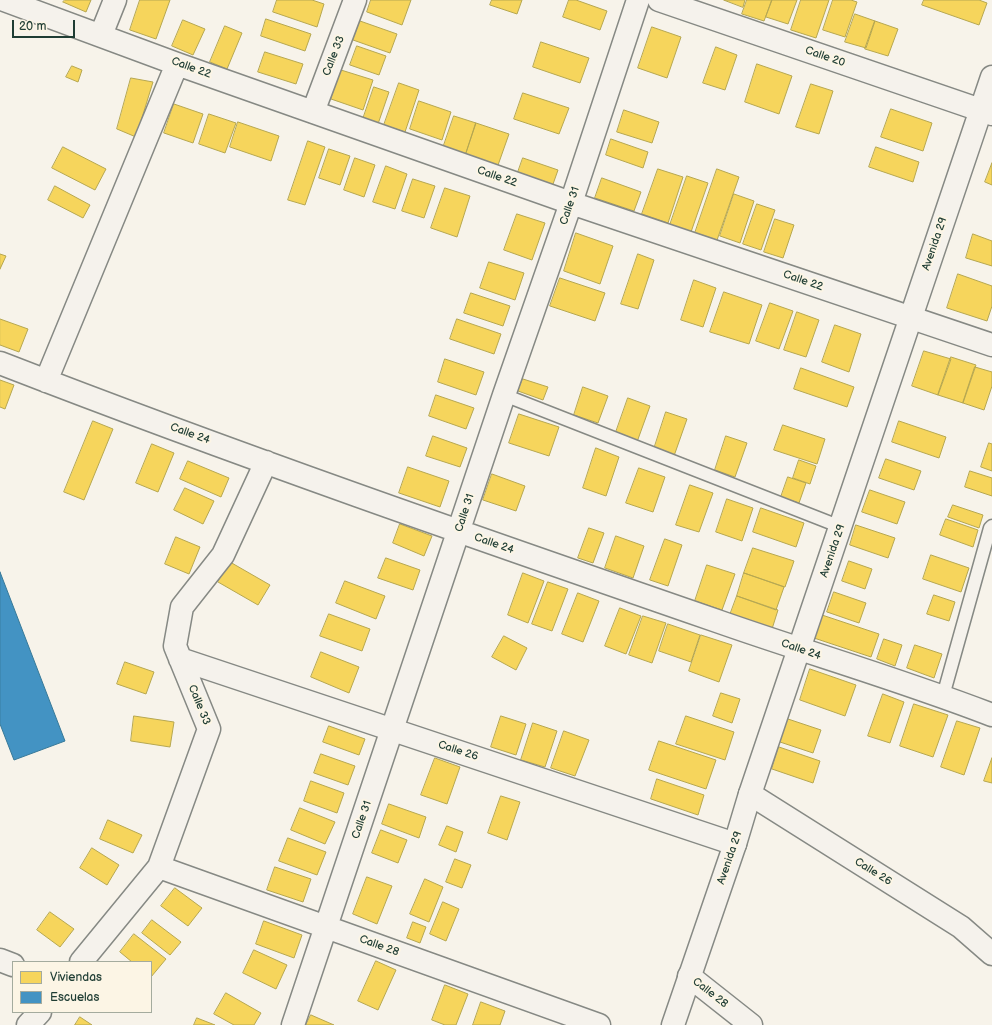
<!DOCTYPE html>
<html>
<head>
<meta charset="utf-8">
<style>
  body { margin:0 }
  #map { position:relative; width:992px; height:1025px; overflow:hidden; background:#f7f3ea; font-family:"Balsamiq Sans",sans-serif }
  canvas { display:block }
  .legend { position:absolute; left:12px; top:961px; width:140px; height:52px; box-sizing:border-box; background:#fcf5e5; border:1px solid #a4ab9e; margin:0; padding:5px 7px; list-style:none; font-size:12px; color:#1f3d34 }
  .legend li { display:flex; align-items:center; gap:8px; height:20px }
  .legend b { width:20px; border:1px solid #a4ab9e }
  .scale { position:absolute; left:12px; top:20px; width:63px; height:18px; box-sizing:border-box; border:2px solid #1f3d34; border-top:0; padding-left:5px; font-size:12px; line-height:14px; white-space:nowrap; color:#1f3d34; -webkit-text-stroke:3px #fcf5e5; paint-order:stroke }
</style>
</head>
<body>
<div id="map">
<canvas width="992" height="1025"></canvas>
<ul class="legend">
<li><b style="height:11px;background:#f6d55c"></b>Viviendas</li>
<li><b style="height:11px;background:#4393c3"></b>Escuelas</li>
</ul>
<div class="scale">20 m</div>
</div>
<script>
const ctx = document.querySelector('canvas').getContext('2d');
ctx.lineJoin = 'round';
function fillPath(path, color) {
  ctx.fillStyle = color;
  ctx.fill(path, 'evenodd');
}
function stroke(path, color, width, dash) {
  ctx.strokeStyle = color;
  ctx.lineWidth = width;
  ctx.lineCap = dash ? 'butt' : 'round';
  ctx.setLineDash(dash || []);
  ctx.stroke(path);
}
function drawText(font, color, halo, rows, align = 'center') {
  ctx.font = font + ' "Balsamiq Sans",sans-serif';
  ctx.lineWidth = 4;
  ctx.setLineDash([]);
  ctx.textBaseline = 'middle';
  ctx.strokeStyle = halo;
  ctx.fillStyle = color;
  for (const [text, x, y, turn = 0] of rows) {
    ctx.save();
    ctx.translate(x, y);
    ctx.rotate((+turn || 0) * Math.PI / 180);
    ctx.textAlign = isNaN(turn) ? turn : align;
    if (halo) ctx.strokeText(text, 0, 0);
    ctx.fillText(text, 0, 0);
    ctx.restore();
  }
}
const homes = new Path2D(`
  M65,0H91L86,12L63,2Z
  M140,0H170L156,39L130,30Z
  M277,0H312L324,4L317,27L273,12Z
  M371,0H411L402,25L367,12Z
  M492,0H522L517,14L490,5Z
  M569,0H576L607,11L600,30L563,17Z
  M724,0H745L743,7Z
  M747,0H772L764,21L742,14Z
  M772,0H797L788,24L766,17Z
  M801,0H829L816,38L791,30Z
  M833,0H851L857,2L845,37L823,30Z
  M924,0H979L987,3L979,25L922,5Z
  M855,14L875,21L866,48L845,42Z
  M266,19L311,34L305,51L261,36Z
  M183,20L205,29L193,55L172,46Z
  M360,21L397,34L390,53L353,40Z
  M875,21L898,29L888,56L865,49Z
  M225,26L242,33L227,69L210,62Z
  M652,27L681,37L667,78L638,68Z
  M541,42L589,58L580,83L533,67Z
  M357,46L386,56L379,75L350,65Z
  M716,47L737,55L725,90L703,83Z
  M265,52L303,64L296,84L258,72Z
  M757,64L792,76L779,114L745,102Z
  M72,66L82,70L78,82L66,77Z
  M341,70L373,80L363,110L331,99Z
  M131,78L153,82L136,137L117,129Z
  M399,83L419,90L405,132L384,125Z
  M811,84L833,91L819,134L796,127Z
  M374,87L389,92L378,124L363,119Z
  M523,93L569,108L559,134L514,119Z
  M419,101L451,112L442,140L410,129Z
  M174,104L203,114L193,143L164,133Z
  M891,109L932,123L923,151L881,137Z
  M624,110L659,122L652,143L617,132Z
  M209,114L236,123L225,153L199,144Z
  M454,116L476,123L465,156L443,148Z
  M238,122L279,136L271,161L230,147Z
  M476,123L509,134L497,168L465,157Z
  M611,139L648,152L643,168L606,155Z
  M308,141L325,147L305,205L288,200Z
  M63,147L106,169L95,190L52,168Z
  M876,147L919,162L913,182L869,167Z
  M329,149L350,156L340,185L319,178Z
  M355,158L375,165L364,197L344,190Z
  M523,158L558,170L552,187L517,175Z
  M992,163V185L985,182Z
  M386,166L407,174L395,209L373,202Z
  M658,169L683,177L668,223L642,214Z
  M717,169L739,177L716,243L694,236Z
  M687,176L708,183L691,232L670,225Z
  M602,178L641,192L634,211L595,198Z
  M413,179L435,186L424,218L402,211Z
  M55,186L90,205L83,218L48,200Z
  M445,188L470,196L457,237L431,228Z
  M734,194L754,201L740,243L720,236Z
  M757,204L775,210L761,250L743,244Z
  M517,214L545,223L532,260L504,250Z
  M775,219L794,225L783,258L764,252Z
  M576,233L613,246L600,284L564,271Z
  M973,234L992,241V266L966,258Z
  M0,254L6,256L0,269Z
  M638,254L654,260L638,309L621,304Z
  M489,262L524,273L515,300L480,288Z
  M958,274L992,286V306L987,321L947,308Z
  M560,278L605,293L595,321L550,306Z
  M694,280L716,288L703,327L681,320Z
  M724,292L762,305L749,344L710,332Z
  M471,293L510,306L503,326L464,313Z
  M770,303L793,311L779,349L756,341Z
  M797,312L819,320L806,357L784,350Z
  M0,319L28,329L19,352L0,345Z
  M457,319L501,334L494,354L450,339Z
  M835,325L861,334L849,372L822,362Z
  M924,351L951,359L938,395L912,386Z
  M951,357L976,365L963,403L938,395Z
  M445,359L484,372L476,395L438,382Z
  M975,367L992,372V386L984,410L963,403Z
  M801,368L854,387L847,407L794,389Z
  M523,379L548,387L543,400L518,391Z
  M0,380L14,385L5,409L0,407Z
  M583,387L608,396L598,423L574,415Z
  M436,395L474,408L466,429L429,416Z
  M628,398L650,406L637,442L615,435Z
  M666,412L687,419L674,456L654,449Z
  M519,414L559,427L549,456L509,443Z
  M93,421L113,429L84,500L64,492Z
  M899,421L946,437L939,458L892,442Z
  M783,425L825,439L817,464L774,450Z
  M433,436L467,448L460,467L426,456Z
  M726,436L747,443L735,477L715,470Z
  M989,443L992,444V471L981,467Z
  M152,444L174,453L158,492L136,483Z
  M596,448L619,457L606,496L583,488Z
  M886,459L921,471L914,490L879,478Z
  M799,460L816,466L810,484L793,478Z
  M188,461L229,478L221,497L180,479Z
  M408,467L449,481L440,507L399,493Z
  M639,468L665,477L653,512L626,503Z
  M970,471L992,478V496L965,487Z
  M492,474L525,486L516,511L483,500Z
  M788,477L806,483L799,503L781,497Z
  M690,485L713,493L699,532L676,525Z
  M185,488L214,501L203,524L174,510Z
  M870,490L905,502L897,524L862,512Z
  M727,499L753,508L742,541L716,532Z
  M953,505L983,515L979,528L948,517Z
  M761,508L804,523L796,547L753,532Z
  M946,519L978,530L973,547L940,535Z
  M400,524L432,536L424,556L393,543Z
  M856,525L895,538L888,558L850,545Z
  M589,528L604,533L593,563L578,558Z
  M616,536L644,546L633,578L605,568Z
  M176,537L200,547L189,574L165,564Z
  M665,539L682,545L668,586L650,580Z
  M753,548L794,561L785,587L744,573Z
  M931,555L969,568L961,592L923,579Z
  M386,558L420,570L413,590L378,578Z
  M849,561L872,569L865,589L842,581Z
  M230,562L270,585L258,605L218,582Z
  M707,565L735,574L722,610L695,601Z
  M523,573L544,581L528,623L508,615Z
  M744,573L784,587L776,610L737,596Z
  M345,581L385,596L376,619L336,603Z
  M548,582L568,589L552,631L532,624Z
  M834,592L866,603L859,623L827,612Z
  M578,593L599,601L583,642L562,634Z
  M934,595L955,602L949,621L927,614Z
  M737,596L778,610L772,629L730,615Z
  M620,608L641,616L626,654L605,646Z
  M329,614L370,629L362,651L320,636Z
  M822,615L879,634L871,657L814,638Z
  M643,616L666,623L652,663L629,655Z
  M668,624L700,635L691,662L659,651Z
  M701,635L732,645L719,682L689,671Z
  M504,636L527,648L516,670L492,657Z
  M884,639L902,645L895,666L877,659Z
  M915,645L942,654L934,678L907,668Z
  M321,652L359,667L349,693L311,677Z
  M125,662L154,672L146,694L117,684Z
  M810,669L856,685L845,716L800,700Z
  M721,693L740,699L732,723L713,716Z
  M883,694L904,702L890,743L868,736Z
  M914,704L948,715L933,757L900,746Z
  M134,716L174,722L170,747L131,741Z
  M501,716L526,724L516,755L491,747Z
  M686,716L734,732L725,760L676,744Z
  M788,719L821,730L813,753L780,742Z
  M957,721L980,728L964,775L941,767Z
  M533,723L557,731L545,767L521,760Z
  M329,726L365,739L359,755L323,742Z
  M564,731L589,740L575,776L551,768Z
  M659,741L716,760L706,789L649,770Z
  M779,747L820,761L813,783L772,769Z
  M321,754L355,766L348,785L314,773Z
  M435,758L460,767L447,804L421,795Z
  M992,758V783L984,781Z
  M657,779L704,795L698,815L651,799Z
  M311,781L344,793L337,813L304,801Z
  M501,796L520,802L507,840L488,833Z
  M389,804L426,817L419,838L382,824Z
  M300,808L335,822L325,844L291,830Z
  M108,820L142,835L133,853L100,839Z
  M447,826L463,832L456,852L439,845Z
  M381,830L407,840L398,863L372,853Z
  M288,838L326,852L317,875L279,861Z
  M92,848L119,865L107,885L80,868Z
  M455,859L471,865L462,888L446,882Z
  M275,867L311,879L303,902L267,890Z
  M367,877L392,886L377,924L353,914Z
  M425,879L443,887L429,922L410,914Z
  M175,888L202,908L188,926L161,906Z
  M443,902L459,909L446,941L430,934Z
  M50,912L74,929L60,947L37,930Z
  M152,920L181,942L170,955L142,933Z
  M264,921L302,935L294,958L256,944Z
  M413,922L426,927L420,943L407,938Z
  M134,934L166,959L151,977V962H132L120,952Z
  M254,950L287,965L276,989L243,973Z
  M376,961L396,970L378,1010L358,1001Z
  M445,985L468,994L456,1025H445L432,1020Z
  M226,993L261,1013L254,1025H234L214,1014Z
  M481,1002L505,1011L500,1025H473Z
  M311,1015L334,1025H306Z
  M80,1017L92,1025H75Z
  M197,1018L215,1025H194Z`);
const schools = new Path2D(`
  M0,572L65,741L14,760L0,724Z`);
const lane = new Path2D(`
  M504,395L841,527
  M943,696L990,528L992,526`);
const street = new Path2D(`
  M4,0L177,64L571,203L992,345
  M659,0L992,114
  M101,35L115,0
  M313,112L355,0
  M0,363C237,455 477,538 717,621C808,653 902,680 992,715
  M46,381L177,64
  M180,659L735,844
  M750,794L961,927L992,954
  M159,867L599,1025
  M0,960L13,965
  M81,962L159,867L209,729L175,646L182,607L223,555L266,462
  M689,976L751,1025
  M28,1025L40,1012
  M293,1025L504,395L571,203L638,0`);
const secondary = new Path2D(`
  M673,1025L735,844L750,794L992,77`);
const streetNames = [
  ["Calle 33",334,56,-69],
  ["Calle 20",825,57,19],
  ["Calle 22",191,68,20],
  ["Calle 22",497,177,19],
  ["Calle 31",570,206,-71],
  ["Avenida 29",935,244,-71],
  ["Calle 22",803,281,19],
  ["Calle 24",190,434,20],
  ["Calle 31",465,513,-72],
  ["Calle 24",494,544,19],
  ["Avenida 29",833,551,-71],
  ["Calle 24",801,650,19],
  ["Calle 33",199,705,68],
  ["Calle 26",458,751,18],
  ["Calle 31",362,820,-71],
  ["Avenida 29",730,858,-71],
  ["Calle 26",873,872,32],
  ["Calle 28",379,946,20],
  ["Calle 28",710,993,38]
];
fillPath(homes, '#f6d55c');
stroke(homes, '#b6a750', 1);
fillPath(schools, '#4393c3');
stroke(schools, '#387998', 1);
stroke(lane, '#868984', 15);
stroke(street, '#868984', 25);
stroke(secondary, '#868984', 25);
stroke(lane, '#f5f2ec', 12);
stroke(street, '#f5f2ec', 22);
stroke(secondary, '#f5f2ec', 22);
drawText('11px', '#1f3d34', '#fcf5e5', streetNames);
</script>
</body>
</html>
